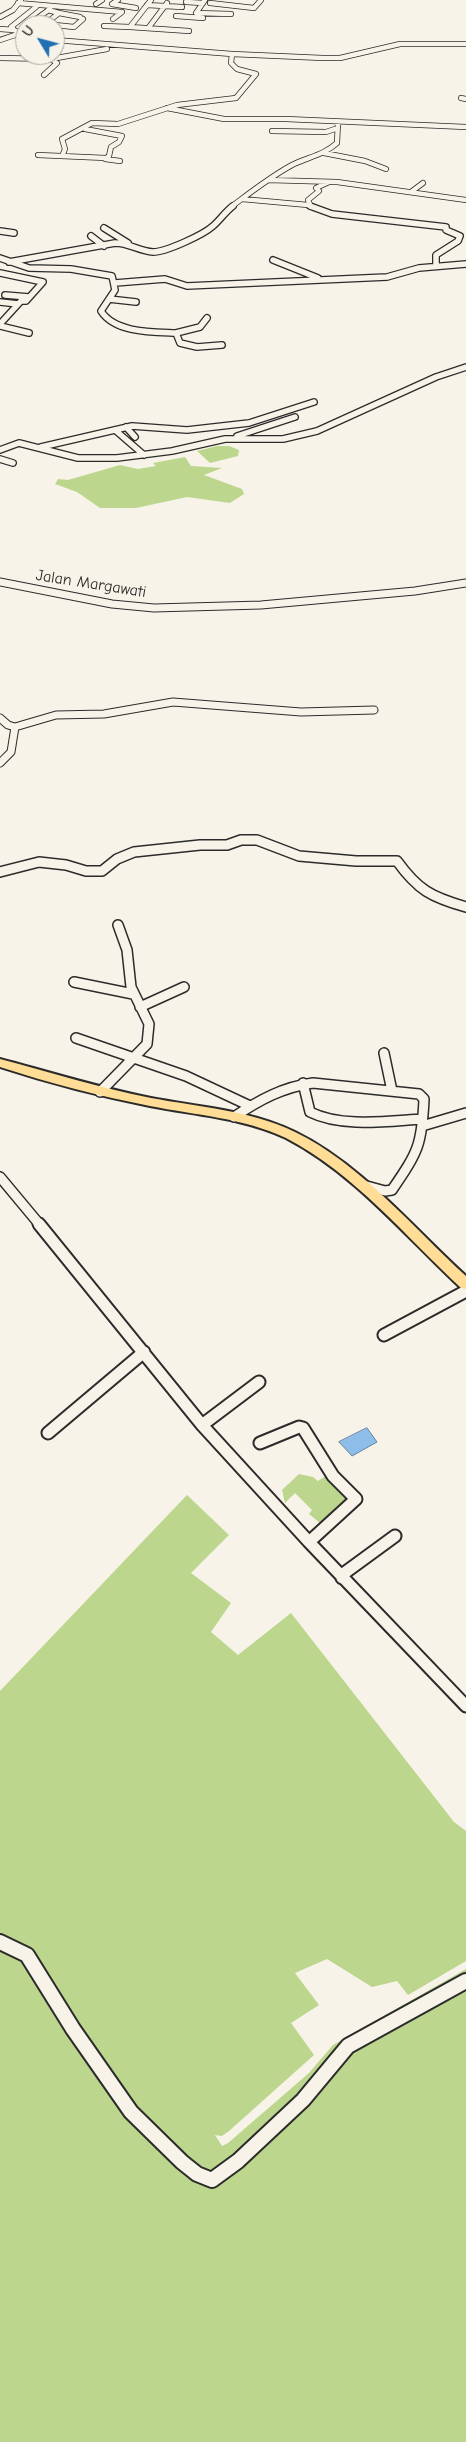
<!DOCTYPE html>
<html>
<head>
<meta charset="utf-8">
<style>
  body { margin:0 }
  #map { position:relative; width:466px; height:2442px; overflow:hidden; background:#f7f3e8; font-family:"Comic Neue",sans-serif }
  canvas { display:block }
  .north { position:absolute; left:15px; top:15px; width:50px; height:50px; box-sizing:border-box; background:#f7f3e8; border:1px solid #a5a39c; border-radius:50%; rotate:307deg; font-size:14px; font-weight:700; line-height:20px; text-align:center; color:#2b2b2b }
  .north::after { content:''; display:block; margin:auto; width:18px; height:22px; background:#1f6fb2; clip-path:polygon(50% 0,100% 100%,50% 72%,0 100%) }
</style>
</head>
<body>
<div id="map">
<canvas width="466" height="2442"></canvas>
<div class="north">U</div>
</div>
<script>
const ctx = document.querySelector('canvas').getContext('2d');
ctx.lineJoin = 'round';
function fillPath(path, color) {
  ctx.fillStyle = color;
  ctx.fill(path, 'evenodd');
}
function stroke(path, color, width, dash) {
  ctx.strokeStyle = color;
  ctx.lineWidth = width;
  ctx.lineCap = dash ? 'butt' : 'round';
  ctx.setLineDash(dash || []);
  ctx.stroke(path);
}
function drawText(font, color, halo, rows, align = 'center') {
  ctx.font = font + ' "Comic Neue",sans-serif';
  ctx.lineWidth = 4;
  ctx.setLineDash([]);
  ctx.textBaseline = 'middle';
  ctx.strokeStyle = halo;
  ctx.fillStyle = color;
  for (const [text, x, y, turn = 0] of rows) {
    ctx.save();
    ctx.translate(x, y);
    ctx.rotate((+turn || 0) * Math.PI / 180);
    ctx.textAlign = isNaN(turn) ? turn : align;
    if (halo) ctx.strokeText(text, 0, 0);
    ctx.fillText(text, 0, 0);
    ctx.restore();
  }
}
const green = new Path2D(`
  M217,446H229L239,450L238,456L210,463L197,451Z
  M185,457L191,466L222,468L204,475L242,489L244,494L230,503L187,497L136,508H100L77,492L55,484L58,479L68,480L120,465L138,469L156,466L153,463Z
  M299,1474L313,1477L318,1481L329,1474L353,1498L309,1539L306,1535L320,1523L309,1514L312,1510L295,1493L285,1503L282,1490Z
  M187,1495L229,1535L191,1573L231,1603L211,1632L238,1655L291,1613L454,1822L466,1831V1961L408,1995L397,1981L372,1987L327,1959L295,1973L319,2005L291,2023L314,2055L229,2131L222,2136L215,2135L222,2146L228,2143L309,2073L333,2045L466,1969V2442H0V1691Z`);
const water = new Path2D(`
  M367,1428L377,1442L352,1456L339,1442Z`);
const minorFar5 = new Path2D(`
  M118,0L112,4L136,8
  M205,0L196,13L231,14
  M186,2L203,3
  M18,3L122,12L113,19
  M210,3L254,8L261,0
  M96,4L102,0
  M147,5L182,7
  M59,13L80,17
  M176,16L203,18
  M0,17L13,10L21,0
  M28,25L50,9
  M44,25L59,13L48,10
  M55,25L74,27L83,19
  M104,26L130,27L151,0
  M130,27L189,31
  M149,27L167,3
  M0,29L14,30L25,36
  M11,30L13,28L11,27L36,7
  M0,40L18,34
  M55,40L232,54L323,58H340L400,44H466
  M0,58L51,59L107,49
  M44,75L57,63L51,59
  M461,98L466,99
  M167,108L224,119H286L466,127
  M85,129L122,136L119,142L111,147L109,156L105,159L120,161
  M272,131L326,132L338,128
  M324,153L365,161L386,169
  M63,154L65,149L62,139L92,123L118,124L177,105L236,98L256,74L237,69L231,63L232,54
  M38,155L106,158
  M268,180L337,182L466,200
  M411,192L423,183
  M242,199L308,205
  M231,207C251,192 270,177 292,165C308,157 324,155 337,143L338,122
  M311,207L308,200L319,191L316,188L329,182`);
const minorFar4 = new Path2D(`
  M310,206L332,214L446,227V230L460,236L458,241L436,255V266
  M104,228L128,243
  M0,231L14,233
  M91,236L104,246
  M0,258L29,268L71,269L112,276L115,290L101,311C115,333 152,332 176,333L180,343L197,347L222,345
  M273,260L318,278
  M9,262L115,243C129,243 139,251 153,252C166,252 203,235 213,226C220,220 225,212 233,206
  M0,273L43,282L26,301H21L0,324
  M115,283L165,279L187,286L387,277L419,268L466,264
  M5,295L29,297
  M109,299L136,302
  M0,302L18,304
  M0,326L29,333
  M176,333L200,327L207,318
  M126,427L135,437
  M115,430L144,455
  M237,436L295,417
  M41,447L132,426L187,430L249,423L314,402
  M0,450L19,443L78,458H117L172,451L225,439H283L317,431L436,377L466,367
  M0,459L13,463`);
const minorFar3 = new Path2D(`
  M0,582L112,604L154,608L261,605L415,591L466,583
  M0,718L8,725L15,727L56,715L104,714L173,702L301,712L374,710
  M0,763L11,752L15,727`);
const minorFar2 = new Path2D(`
  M0,872L39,862L66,865L86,871H102L117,859L134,852L200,845H227L241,840H257L299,856L356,861H397C418,890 431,897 466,907
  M74,982L133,994
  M140,1007L184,987
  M76,1038L186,1076L250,1106
  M384,1053L392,1091
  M303,1083L310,1112C342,1128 388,1121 422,1119
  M100,1092L147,1044L149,1024L131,987L127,950L118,925
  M234,1117C259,1100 283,1087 313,1083L419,1094L424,1099C422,1145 418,1152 392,1190L385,1191L363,1185
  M422,1126L466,1113
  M0,1177L40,1225`);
const minorFar1 = new Path2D(`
  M39,1224L202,1425L309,1542L466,1706
  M384,1335L466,1291
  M202,1425L259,1382
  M48,1433L144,1352
  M260,1443L299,1427L303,1428L333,1476L356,1499L309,1542
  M342,1578L343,1574L395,1536`);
const minor = new Path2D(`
  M0,1942L27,1955L73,2029L131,2112L182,2162L197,2174L212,2180L238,2161L303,2100L348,2046L466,1981`);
const major = new Path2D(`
  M0,1059C50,1072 100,1088 151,1098C199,1107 250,1110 295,1132C361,1164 412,1227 466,1276V1289L461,1288C406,1237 354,1173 286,1138C244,1118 195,1115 150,1106C99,1096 49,1083 0,1067Z`);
const farStreetnames = [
  ["Jalan Margawati",91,584,9]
];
fillPath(green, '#bcd68d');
fillPath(water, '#8dbee9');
stroke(water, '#66839d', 1);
stroke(minorFar5, '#2b2b2b', 6);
stroke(minorFar4, '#2b2b2b', 8);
stroke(minorFar3, '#2b2b2b', 9);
stroke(minorFar2, '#2b2b2b', 12);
stroke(minorFar1, '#2b2b2b', 15);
stroke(minor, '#2b2b2b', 18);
stroke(major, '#2b2b2b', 4);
stroke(minorFar5, '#f7f3e8', 4.5);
stroke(minorFar4, '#f7f3e8', 5.5);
stroke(minorFar3, '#f7f3e8', 7);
stroke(minorFar2, '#f7f3e8', 9);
stroke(minorFar1, '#f7f3e8', 11);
stroke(minor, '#f7f3e8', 14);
fillPath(major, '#ffdd96');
drawText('16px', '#2b2b2b', '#f7f3e8', farStreetnames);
</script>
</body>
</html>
